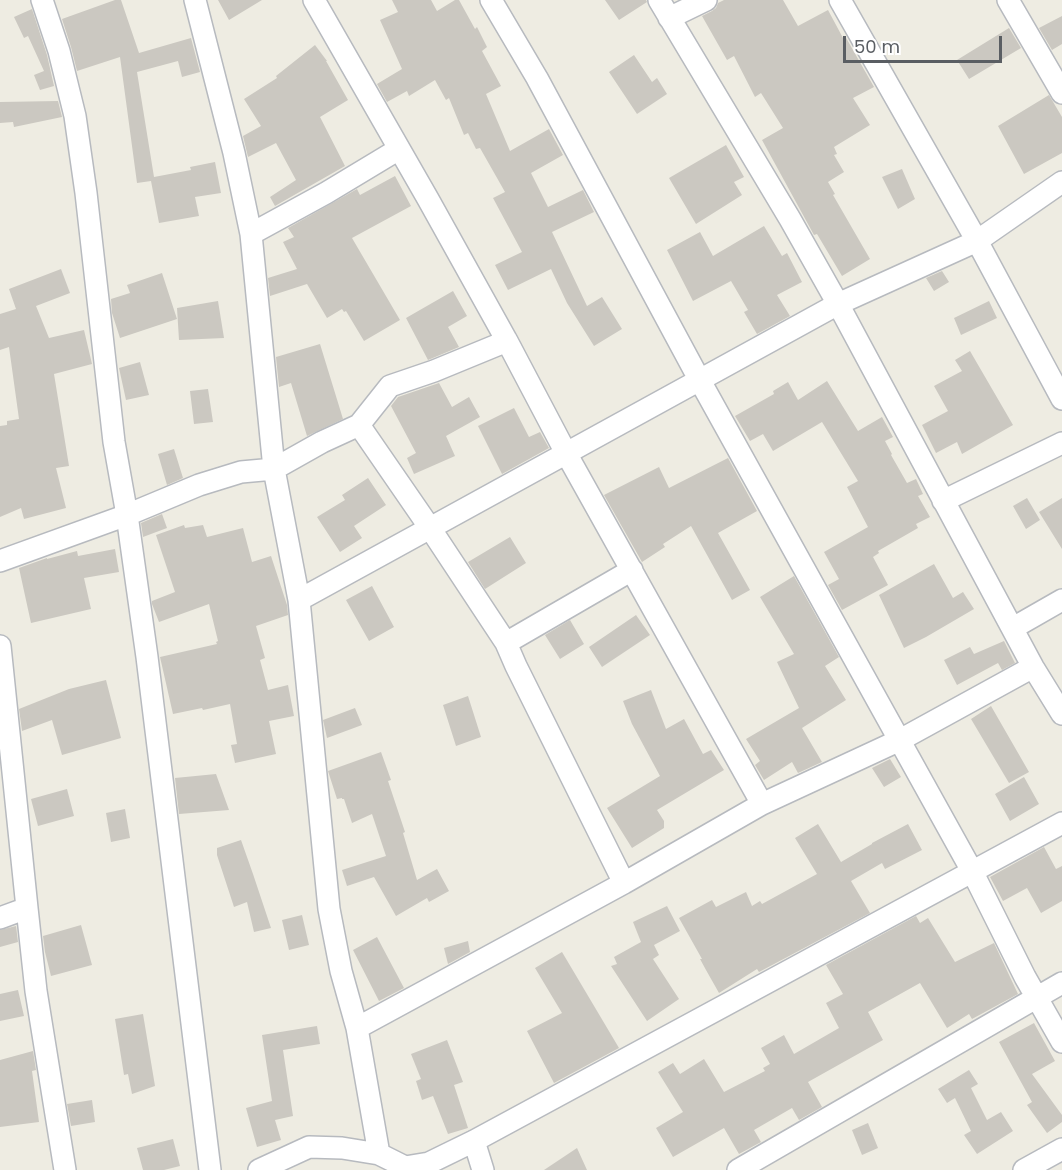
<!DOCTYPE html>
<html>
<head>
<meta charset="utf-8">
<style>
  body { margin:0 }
  #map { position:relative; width:1062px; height:1170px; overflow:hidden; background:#eeece2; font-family:Poppins,sans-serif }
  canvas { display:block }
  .scale { position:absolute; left:843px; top:36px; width:159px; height:27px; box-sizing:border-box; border:3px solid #5a5e63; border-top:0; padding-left:8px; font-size:18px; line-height:21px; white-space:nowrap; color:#5a5e63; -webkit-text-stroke:4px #fff; paint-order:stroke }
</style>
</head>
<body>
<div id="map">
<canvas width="1062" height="1170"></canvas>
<div class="scale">50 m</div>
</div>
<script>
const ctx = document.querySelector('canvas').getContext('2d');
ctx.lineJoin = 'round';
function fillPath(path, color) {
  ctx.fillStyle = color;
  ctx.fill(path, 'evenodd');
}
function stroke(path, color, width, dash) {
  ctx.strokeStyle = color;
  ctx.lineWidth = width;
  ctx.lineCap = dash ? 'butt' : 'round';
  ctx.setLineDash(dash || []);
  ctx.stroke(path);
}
const building = new Path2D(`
  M115,0H121L139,53L191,38L200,72L182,77L178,61L137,72L154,177L191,170L190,167L215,162L221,193L195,197L199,216L159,223L151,181L137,183L120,57L77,71L71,47L62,19Z
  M218,0H262L229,20Z
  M392,0H431L437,11L455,0H459L475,29L477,27L487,47L482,51L501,86L486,94L510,151L549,129L563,155L531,173L548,207L583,190L594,212L552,232L587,306L602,297L622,329L594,346L567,303L551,269L508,290L495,265L522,252L493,198L505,192L480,148L476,149L468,133L464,135L449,98L446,100L435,80L409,96L407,91L387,102L377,84L402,69L380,20L398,12Z
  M605,0H646L647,2L619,20Z
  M724,0H783L798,26L828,10L843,38L845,36L874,87L853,98L870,125L834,147L837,154L834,155L844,172L828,182L835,194L833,195L870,259L842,276L817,234L814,235L762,140L783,128L761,93L755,97L734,56L727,60L702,16L712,11L716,8L718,3Z
  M32,9L47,55L54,86L40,90L34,75L44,71L28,36L24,38L14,17Z
  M1062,16V44L1052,50L1039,28Z
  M1009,28L1021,48L969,79L957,60Z
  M315,45L327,61H326L348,100L320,117L345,166L275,206L270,197L296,180L276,143L248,157L243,136L261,126L244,99L277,78L276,76Z
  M634,55L652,82L657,78L667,94L637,114L609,72Z
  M1049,95L1062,117V153L1024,174L998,126Z
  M58,101L62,117L14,127L13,122L0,123V102Z
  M726,145L744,177L734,182L742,195L696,224L669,178Z
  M902,169L915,199L898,209L882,177Z
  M395,176L411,206L352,238L400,320L364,341L346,311L344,312L342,309L327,318L307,284L270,296L268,278L297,269L283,242L294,237L288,228L357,189L360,195Z
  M764,226L782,256L787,253L802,282L777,295L790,316L757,334L744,312L748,310L731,281L693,301L667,250L700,232L713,256Z
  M61,269L70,293L36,306L49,338L84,330L92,364L54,374L69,466L56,468L66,508L24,519L21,508L0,517V426L7,425V421L19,419L9,347L0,350V314L16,309L9,289Z
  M942,271L949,282L934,291L926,278Z
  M162,273L177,319L120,338L112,313L111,299L130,293L127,285Z
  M453,291L467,316L448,327L459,347L428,360L406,318Z
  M218,301L224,338L179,340L177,308Z
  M989,301L997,318L961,335L954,318Z
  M320,344L343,419L307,436L291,383L279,387L276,357Z
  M970,351L1013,425L962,454L957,442L936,453L922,425L948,411L934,386L962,371L955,360Z
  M140,362L149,395L126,400L119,368Z
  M827,381L858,431L882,417L893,437L885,441L892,454L891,455L907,483L916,479L923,494L918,496L930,517L916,524L918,528L878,551L879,553L873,557L888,585L842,610L828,585L839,579L824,552L868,527L847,487L858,481L822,422L773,451L763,434L750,441L735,416L774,394L773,391L788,382L798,400Z
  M439,383L452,407L469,397L480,417L446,436L455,456L414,474L407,458L416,453L391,406L398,397Z
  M208,389L213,422L194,424L190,391Z
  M514,408L529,437L540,432L549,448L502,474L478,426Z
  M174,449L183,478L167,485L158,454Z
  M728,458L757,511L718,533L750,590L732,600L691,526L663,544L665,547L642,562L604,495L659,467L669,488Z
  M368,478L386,505L354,526L362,538L340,552L317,517L345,500L342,495Z
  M1027,498L1040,520L1026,529L1013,506Z
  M1062,498V549L1039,512Z
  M162,514L167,528L143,537L141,523Z
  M184,525L185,528L203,525L207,537L243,528L252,562L271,556L287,605L288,615L256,626L265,658L260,660L268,690L288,685L294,716L269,721L276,754L235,763L231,745L237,744L230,704L203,710L202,708L173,714L160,657L217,644L216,642L218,641L209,604L159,622L152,604V601L175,592L156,535Z
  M510,537L526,563L485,589L468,562Z
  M115,549L119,572L84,578L91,609L31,623L19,568L47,558V559L77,551L78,556Z
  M934,564L953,598L963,592L974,609L926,637L904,648L879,595Z
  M794,576L839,657L825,666L846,700L802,728L822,762L798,773L792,762L764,780L755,765L760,761L746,739L799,708L777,662L794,654L760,597Z
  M372,586L394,627L369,641L346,600Z
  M636,615L650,635L602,667L589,647Z
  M570,620L584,644L560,659L545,635Z
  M1004,641L1015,663L1002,670L998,663L957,685L944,660L970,647L974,654Z
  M106,680L121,738L62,755L52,720L22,731L19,709L69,689Z
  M651,690L666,729L684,719L703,754L711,750L724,770L657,810L664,821V828L632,848L607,808L660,776L632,724L623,701Z
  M468,696L481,737L456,746L443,705Z
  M991,706L1029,772L1009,783L971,719Z
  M355,708L362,725L327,738L323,720Z
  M381,752L391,780L388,781L405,832L403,833L417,880L437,869L449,891L429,902L427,898L396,916L374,877L347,886L342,870L386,856L372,814L352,823L344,799H342V798L337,799L328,771Z
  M890,759L901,777L884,787L872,768Z
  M216,774L229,810L179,814L175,778Z
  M1024,777L1039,804L1010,821L995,794Z
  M67,789L74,816L38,826L31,799Z
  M125,809L130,838L111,842L106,813Z
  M818,824L841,862L872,844V843L908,824L922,850L885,869L882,863L851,881L870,913L759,972L757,969L719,993L706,970L700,959H702L679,918L712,900L716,907L746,892L752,906L760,901L762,904L817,874L795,838Z
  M241,840L253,874L271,928L254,932L247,902L234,907L217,855V848Z
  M1044,847L1056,869L1062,866V901L1041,913L1027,888L1003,901L990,877Z
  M667,906L680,931L654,945L659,955L653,959L679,999L647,1021L611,966L617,964L614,957L641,942L633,922Z
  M302,915L309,945L289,950L282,920Z
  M916,916L920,923L928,918L955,962L994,943L1018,994L972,1019L969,1014L947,1028L920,983L868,1012L883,1040L808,1082L822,1107L799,1120L792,1108L754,1130L761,1142L739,1154L724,1128L673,1157L656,1128L683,1112L658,1072L673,1063L680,1074L704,1059L724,1092L765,1071L763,1068L770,1064L761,1048L784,1035L794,1054L839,1028L826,1003L843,994L826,965Z
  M81,925L92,965L51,976L45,952L43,936Z
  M16,926L18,942L0,947V930Z
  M377,937L404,988L379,1001L353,950Z
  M468,941L470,952L448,964L444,948Z
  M562,952L619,1048L554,1083L527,1031L562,1013L535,968Z
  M18,990L24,1016L0,1021V994Z
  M143,1014L155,1086L132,1094L128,1074L124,1075L115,1019Z
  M1034,1023L1055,1061L1032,1074L1062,1115V1122L1047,1133L1027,1105L1032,1102L999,1042Z
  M317,1026L320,1044L283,1050L293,1116L275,1120L281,1140L257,1147L246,1108L272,1101L262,1035Z
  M447,1040L463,1082L454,1085L468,1128L448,1134L433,1096L422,1100L416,1081L421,1079L411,1054Z
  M33,1051L36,1070L32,1071L39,1122L0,1127V1060Z
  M969,1070L978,1084L971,1088L987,1120L1001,1112L1013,1131L977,1154L964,1135L971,1131L955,1098L947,1103L938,1089Z
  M92,1100L95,1122L71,1126L67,1104Z
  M868,1123L878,1148L862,1155L852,1130Z
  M173,1139L180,1166L164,1170H143L137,1148Z
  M577,1148L587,1170H544Z`);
const minor = new Path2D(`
  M42,0L59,51L75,116L86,193L114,442L127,515L147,657L210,1170
  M195,0L234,153L251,234L274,469L299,600L329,909L341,971L357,1028L379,1154
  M314,0L428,199L507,341L566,453L762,804
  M491,0L537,78L699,379L972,871L1025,977L1062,1042
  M659,0L790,219L838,304L1033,667L1062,714
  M840,0L977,241L1062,399
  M1008,0L1062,93
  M669,18L706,0
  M251,234L326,193L399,149
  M359,425L430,528L506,643
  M943,501L1062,443
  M0,561L127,515L199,485L241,472L274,469L322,442L359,425L390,386L434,371L507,341
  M299,600L838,304L977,241L1062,182
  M1013,628L1062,600
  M0,646L27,908L36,991L65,1170
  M624,883L516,666L506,643L632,570
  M0,918L27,908
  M357,1028L624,883L762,804L900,740L1033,667
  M474,1141L483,1170
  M259,1170L309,1147L342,1148L379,1154L405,1167L429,1163L474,1141L1062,823
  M738,1170L1062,983
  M1024,1170L1062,1149`);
fillPath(building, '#cbc8c1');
stroke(minor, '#b7babf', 24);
stroke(minor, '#fff', 21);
</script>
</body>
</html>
